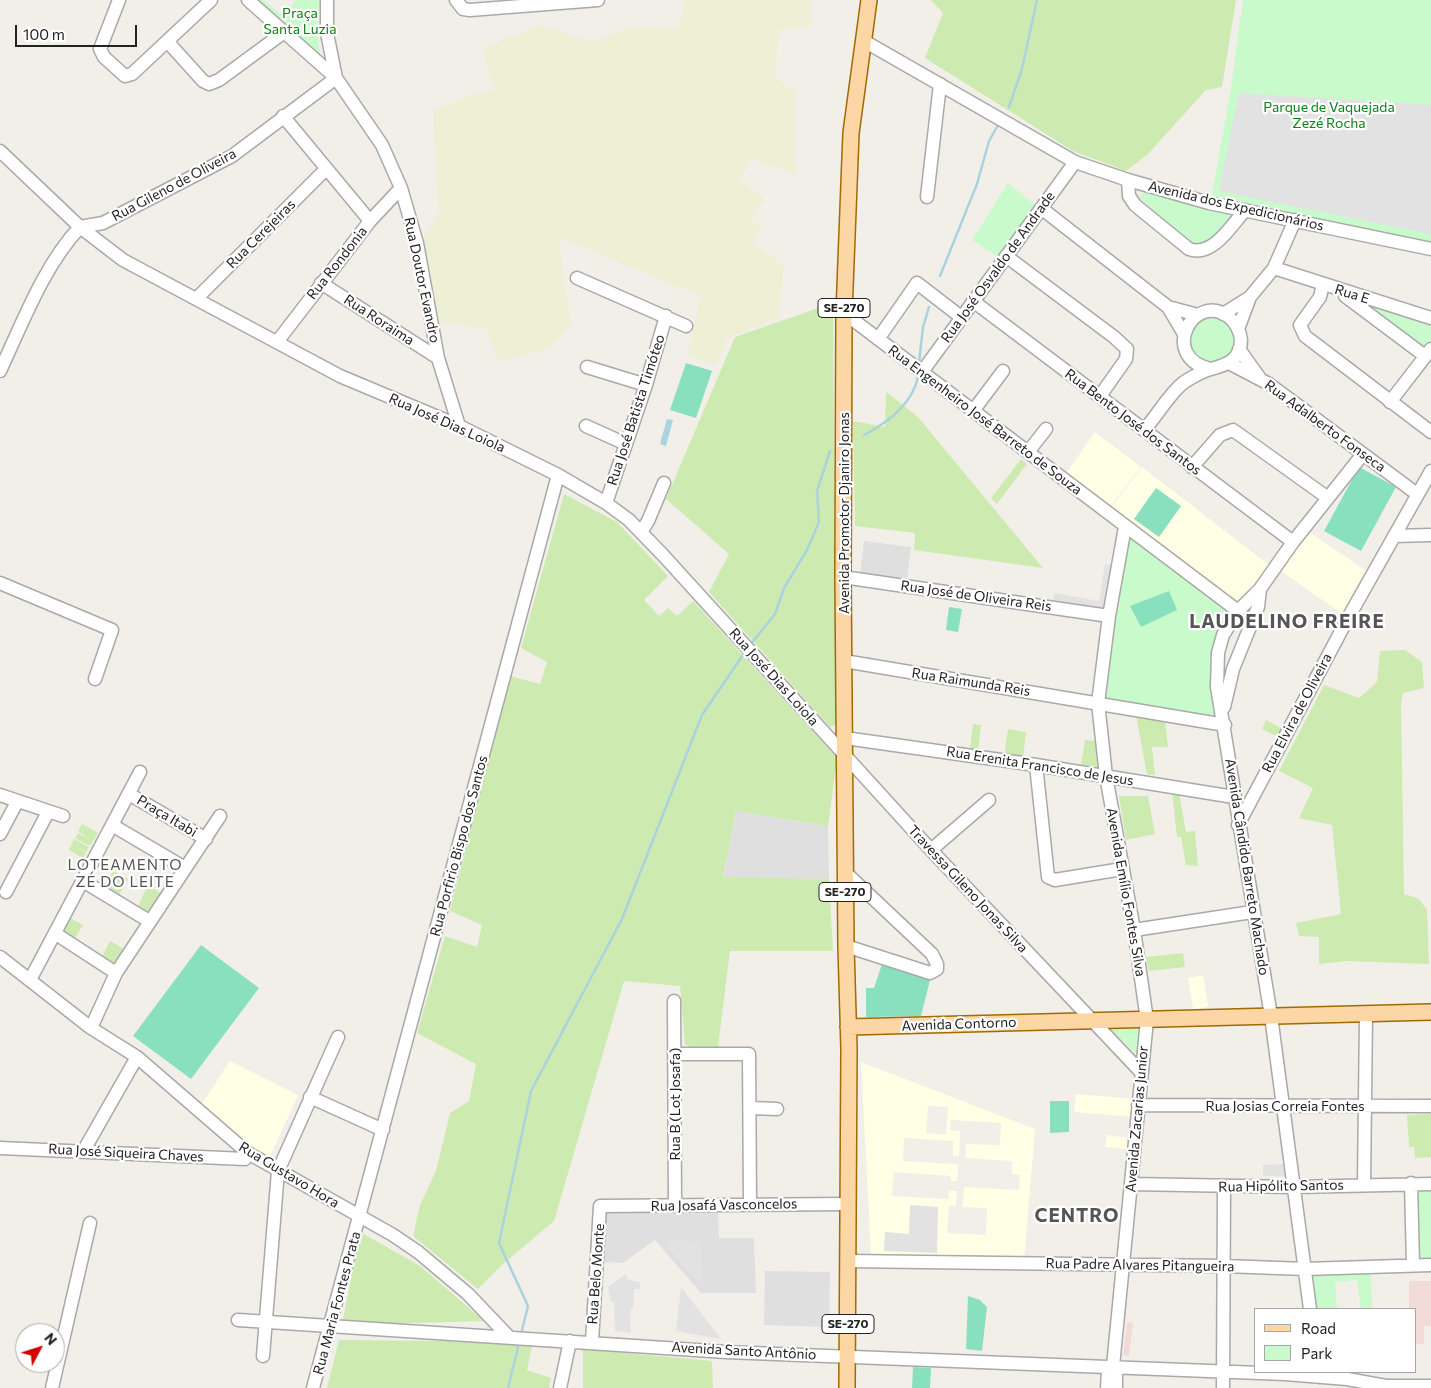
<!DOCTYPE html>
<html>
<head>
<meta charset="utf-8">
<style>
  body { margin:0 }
  #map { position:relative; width:1431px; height:1388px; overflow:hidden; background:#f2efe9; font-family:Commissioner,sans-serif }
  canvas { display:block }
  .legend { position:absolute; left:1254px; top:1308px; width:162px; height:65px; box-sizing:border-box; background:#fff; border:1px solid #a7a7a7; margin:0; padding:6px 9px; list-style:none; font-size:15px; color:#222 }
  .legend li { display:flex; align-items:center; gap:10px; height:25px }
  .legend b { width:25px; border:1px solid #a7a7a7 }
  .north { position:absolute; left:15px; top:1323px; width:50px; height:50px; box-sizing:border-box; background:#fff; border:1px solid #a7a7a7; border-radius:50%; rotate:50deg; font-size:14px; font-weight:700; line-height:20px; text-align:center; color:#222 }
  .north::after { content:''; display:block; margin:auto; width:18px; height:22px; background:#d40000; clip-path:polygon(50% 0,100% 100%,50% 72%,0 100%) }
  .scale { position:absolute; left:15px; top:25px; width:122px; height:22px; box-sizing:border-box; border:2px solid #222; border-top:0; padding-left:6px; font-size:15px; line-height:18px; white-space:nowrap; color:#222; -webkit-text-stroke:4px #fff; paint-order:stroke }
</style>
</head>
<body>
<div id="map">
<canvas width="1431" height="1388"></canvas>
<ul class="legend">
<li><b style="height:6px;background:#fcd6a4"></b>Road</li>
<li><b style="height:14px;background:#c8facc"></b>Park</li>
</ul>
<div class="north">N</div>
<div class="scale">100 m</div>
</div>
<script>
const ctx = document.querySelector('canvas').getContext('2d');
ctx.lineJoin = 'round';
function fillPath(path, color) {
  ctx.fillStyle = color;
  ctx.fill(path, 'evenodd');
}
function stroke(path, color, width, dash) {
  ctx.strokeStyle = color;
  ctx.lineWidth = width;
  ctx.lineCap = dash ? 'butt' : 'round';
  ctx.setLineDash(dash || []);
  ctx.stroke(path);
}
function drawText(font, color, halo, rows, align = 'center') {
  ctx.font = font + ' Commissioner,sans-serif';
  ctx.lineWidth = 4.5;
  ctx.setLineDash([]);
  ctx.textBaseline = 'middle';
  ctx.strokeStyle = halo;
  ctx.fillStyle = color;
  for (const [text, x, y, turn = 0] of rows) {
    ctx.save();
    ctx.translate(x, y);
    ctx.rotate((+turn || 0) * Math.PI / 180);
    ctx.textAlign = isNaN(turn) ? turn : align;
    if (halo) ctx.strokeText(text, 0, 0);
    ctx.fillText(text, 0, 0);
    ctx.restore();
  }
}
const residential = new Path2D(`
  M864,541L911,547L907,580L860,574Z
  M736,811L828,826L829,879L723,878Z
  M605,1212H718L719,1238H754L756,1293H701L655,1240L623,1263L603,1262Z
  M765,1271L830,1272L829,1327L764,1325Z`);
const commercial = new Path2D(`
  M1409,1281H1431V1326H1424V1344H1415V1309H1409Z
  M1127,1322L1133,1323L1129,1356L1123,1355Z`);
const education = new Path2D(`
  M1095,432L1141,467L1108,509L1065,475Z
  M1142,467L1269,565L1237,606L1109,510Z
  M1308,531L1368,572L1344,615L1278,569Z
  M1203,975L1208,1007L1193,1009L1188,978Z
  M230,1061L298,1095L268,1161L199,1108Z
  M861,1062L1035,1129L1024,1261L871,1254ZM928,1106L948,1107L946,1135L926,1133ZM951,1120L1001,1123L1000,1145L966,1144L965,1158L1012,1161V1174L1020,1175L1019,1190L964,1187L963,1207L987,1208L986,1235L947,1233L949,1206H956L957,1191H949L948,1199L892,1196L894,1172L951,1176V1181H957L958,1164L903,1161L904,1138L953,1141V1156H959L960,1131L950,1130Z
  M1076,1094L1135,1099L1134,1117L1074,1112Z
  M1107,1135L1127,1138V1149L1105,1147Z`);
const farmland = new Path2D(`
  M684,0H811V27L780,29L777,47L776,78L795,91V174L752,158L739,180L765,199L751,219L762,227L753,243L784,265L778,318L727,339L716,365L687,355L701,296L558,237L571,325L548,349L498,362L487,329L435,321L422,240L439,213L433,111L467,96L495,90L482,48L542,25L592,42L631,27L679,29Z`);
const grass = new Path2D(`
  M931,0H1236L1222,87L1206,90L1147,155L1126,171L1073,151L925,58L943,13Z
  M824,306L833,318L836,725L830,727L709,592L729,554L666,499L735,337Z
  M886,392L918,417L1043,568L914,550L915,533L855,526L853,421L885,427Z
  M1021,459L1027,464L997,504L991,498Z
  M564,494L617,522L668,576L644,600L659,616L668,608L677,616L693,601L837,758L828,826L736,811L723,877L829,879L833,951H730L718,1048L704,1050L685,1045L680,986L624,981L554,1221L503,1264L478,1289L413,1236L420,1205L436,1171L450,1113L469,1101L476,1064L417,1033L445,936L477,947L482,925L450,911L510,676L540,684L547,662L521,648Z
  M1405,650L1422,662L1424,688L1403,693L1401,704L1404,894L1419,899L1427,910L1429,964L1346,961L1319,964V937L1299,936L1296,923L1341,914L1332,825L1299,818L1313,788L1279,771L1324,685L1359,698L1377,682L1380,651Z
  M1136,715L1165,720L1168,747H1152L1155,775L1147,774Z
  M1266,720L1283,729L1278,737L1262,729Z
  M973,724L981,725L978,751L970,750Z
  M1008,729L1026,732L1023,759L1004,757Z
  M1085,740L1095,741L1098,767L1081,765Z
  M1172,792L1179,793L1186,832L1195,831L1198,866L1186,865L1181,837H1177Z
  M1119,796H1148L1155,834L1126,840Z
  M82,824L98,833L90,846L75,838L78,833L90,839L78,831Z
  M74,839L89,847L86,852L74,846L86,853L83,858L69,850Z
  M113,871L128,879L120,894L105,886Z
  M148,885L162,894L149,912L138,906Z
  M68,917L83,925L74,940L60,932Z
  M110,941L124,949L116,964L102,956Z
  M1183,953L1185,967L1149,971L1146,957Z
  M1431,1114V1157L1415,1158L1414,1147H1409L1407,1115Z
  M360,1232L420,1266L484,1321L342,1325Z
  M339,1340L533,1342L527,1370L551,1378L549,1388H327Z
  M583,1349L712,1361L713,1388H583Z`);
const park = new Path2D(`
  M253,0H263L283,16L296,0H319L317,30L321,61Z
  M1243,0H1431V243L1212,195L1231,88Z
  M1008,183L1036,206L998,257L972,240Z
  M1147,190L1233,214L1206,244L1197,247L1167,223L1139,197Z
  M1356,299L1431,323V339L1423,349Z
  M1188 340a24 24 0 1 1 48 0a24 24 0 1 1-48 0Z
  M1128,534L1234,614C1204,658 1212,673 1223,721L1101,701Z
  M1140,1025L1137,1054L1107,1026Z
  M1415,1188L1431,1189V1261H1416Z
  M1310,1273L1371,1274L1372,1309H1361L1357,1280L1335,1282L1337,1309H1315Z`);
const pitch = new Path2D(`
  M686,363L712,371L696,418L670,410Z
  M1359,467L1396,487L1361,551L1324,531Z
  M1156,488L1181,506L1159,537L1134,519Z
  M1169,591L1177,610L1141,627L1130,606Z
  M949,607L962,609L958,632L946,630Z
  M201,945L259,988L191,1079L133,1036Z
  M882,964L931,976L921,1016L866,1017V988H874Z
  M1050,1101H1069V1132L1050,1133Z
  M968,1296L980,1300L987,1307L982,1351L966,1349Z
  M913,1367L931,1368L930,1388H912Z`);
const parking = new Path2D(`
  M1239,93L1431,105V234L1219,191Z
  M1105,564L1114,566L1105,609L1053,602L1054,593L1099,601Z
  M1283,1164L1286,1176H1263V1165Z
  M910,1205L938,1207L937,1253L884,1251L885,1232L909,1234Z
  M668,1241L701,1242L703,1288L668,1249Z
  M626,1274L628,1280L640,1282V1289H634L633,1308L630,1309L631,1333L615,1331L614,1303L610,1300L608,1287Z
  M681,1287L721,1339L676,1331Z`);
const water = new Path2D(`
  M667,419L673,420L666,446L660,444Z`);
const stream = new Path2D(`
  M1009,107L1022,69L1037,0
  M940,276L977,184L989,141L998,125
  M919,363L923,327L929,307
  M864,435C887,423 912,405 918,377
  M750,645L775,614L784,588L807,550L819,522L817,491L830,451
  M521,1334L528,1306L499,1243L531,1091L622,919L702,715L745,652
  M508,1388L519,1343`);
const minor = new Path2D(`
  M119,0L100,49L104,57L125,76L132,74L211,0
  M327,0V33L336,78L382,145L401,188L417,243L438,358L459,426
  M456,0L463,9L470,10L598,0
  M167,41L203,81L209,84L219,80L283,33
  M864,41L1075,162L1128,180L1209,203L1431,249
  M283,116L370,221
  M0,151L80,227L123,260L340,376L459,426L558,475L606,503L629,520L662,554L931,850L1140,1071
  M1128,180L1129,196L1135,205L1189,249C1212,258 1232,225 1245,210
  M927,197L940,84
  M1041,208L1168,307L1184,334
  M80,227L103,223L232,156L336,78L248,0
  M1006,256L1114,337L1127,349L1126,359L1100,396
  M1274,268L1431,318
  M577,278L686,326
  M321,283L438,358
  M1323,284L1320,297L1300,325L1305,336L1431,432
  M1345,296L1425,356
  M196,299L326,169
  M973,301L1293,542
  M1168,307L1198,315
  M844,313L1238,611
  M1223,314L1250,297L1274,268L1295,220
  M1238,329L1250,297
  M878,339L917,283L961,317
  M277,342L370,221L401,188
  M1239,349L1259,377
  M1229,363L1269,384L1417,494
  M587,367L646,385
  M0,371C22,324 44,265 80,227
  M922,372L1075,162
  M1390,402L1431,349
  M973,411L1003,371
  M586,426L626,444
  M1144,430C1156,417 1170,393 1183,383C1190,378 1203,371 1211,369C1226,365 1241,360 1241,340C1240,331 1236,323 1229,317C1193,290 1158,358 1211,369
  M1028,452L1046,429
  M1192,467L1220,435L1233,430L1328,498
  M606,503L646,385L666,316
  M641,532L648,521L664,483
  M1394,536L1431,535
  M843,577L1109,616
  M0,583L112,630L95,679
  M844,661L1225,725
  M1224,707L1233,669L1258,607L1260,589
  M845,738L1036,765L1234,797
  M1036,765L1048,877L1055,880L1122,869
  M129,794L206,839
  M0,795L63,816
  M112,825L185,868
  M1238,825L1348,618L1431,471
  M0,834L17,802
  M931,850L989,800
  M845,872L932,954L937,964V969L930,973L846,946
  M83,881L149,921
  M6,892L48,812
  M1134,930L1252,912
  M56,934L116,973
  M0,957L91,1028L137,1057L248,1153L393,1235L418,1252L468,1294L508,1336
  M30,980L140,772
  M674,1001L675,1206
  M91,1028L116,973L220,816
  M674,1054H749L750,1205
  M310,1097L383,1130
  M1138,1105L1431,1106
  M751,1108L777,1109
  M0,1148L245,1159L248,1153
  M84,1150L137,1057
  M1411,1183L1413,1265
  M1131,1184L1294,1187L1431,1184
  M1364,1184L1366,1015
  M849,1261L1224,1266L1305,1269L1431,1265
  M1310,1309L1271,1016L1217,687L1218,653L1223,635L1238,611L1260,589L1293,542L1363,454
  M238,1320L726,1352L1285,1374L1347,1379L1386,1386H1431
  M592,1342L600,1206L848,1204
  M263,1356L278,1171L338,1037
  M1113,1366L1116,1371V1388
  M52,1388L90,1223
  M313,1388L558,475
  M560,1388L570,1341
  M1107,1388L1108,1371L1113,1366L1147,1020L1134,930L1106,776L1098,703L1109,616L1125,527
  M1223,1388L1224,1187`);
const major = new Path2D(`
  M848,1027L1431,1012
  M847,1388L849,1049L846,946L843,577L844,313L851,133L869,0`);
const shields = [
  [844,308,52],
  [845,892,52],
  [848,1324,52]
];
const shieldNames = [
  ["SE-270",844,308],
  ["SE-270",845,892],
  ["SE-270",848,1324]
];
const parkNames = [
  ["Praça",300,13],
  ["Santa Luzia",300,29],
  ["Parque de Vaquejada",1329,107],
  ["Zezé Rocha",1329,123]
];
const streetNames = [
  ["Rua Gileno de Oliveira",174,185,-28],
  ["Avenida dos Expedicionários",1236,206,13],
  ["Rua Cerejeiras",261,234,-45],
  ["Rua Rondonia",337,263,-52],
  ["Rua José Osvaldo de Andrade",998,267,-54],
  ["Rua Doutor Evandro",422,280,78],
  ["Rua E",1352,294,17],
  ["Rua Roraima",379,320,33],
  ["Rua José Batista Timóteo",636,410,-72],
  ["Rua Engenheiro José Barreto de Souza",985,420,37],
  ["Rua Bento José dos Santos",1133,422,37],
  ["Rua José Dias Loiola",447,423,24],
  ["Rua Adalberto Fonseca",1325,426,36],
  ["Avenida Promotor Djaniro Jonas",844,513,-90],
  ["Rua José de Oliveira Reis",976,596,8],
  ["Rua José Dias Loiola",774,677,48],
  ["Rua Raimunda Reis",971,682,9],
  ["Rua Elvira de Oliveira",1297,713,-62],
  ["Rua Erenita Francisco de Jesus",1040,766,9],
  ["Praça Itabi",167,816,31],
  ["Rua Porfirio Bispo dos Santos",459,846,-75],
  ["Avenida Cândido Barreto Machado",1247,867,81],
  ["Travessa Gileno Jonas Silva",968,889,47],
  ["Avenida Emílio Fontes Silva",1126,892,80],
  ["Avenida Contorno",959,1024,-2],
  ["Rua B (Lot Josafa)",675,1104,-90],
  ["Rua Josias Correia Fontes",1285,1106],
  ["Avenida Zacarias Junior",1137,1119,-85],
  ["Rua José Siqueira Chaves",126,1153,3],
  ["Rua Gustavo Hora",289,1175,31],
  ["Rua Hipólito Santos",1281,1186,-1],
  ["Rua Josafá Vasconcelos",724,1205,-1],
  ["Rua Padre Alvares Pitangueira",1140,1265,1],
  ["Rua Belo Monte",596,1274,-86],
  ["Rua Maria Fontes Prata",337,1303,-75],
  ["Avenida Santo Antônio",744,1351,3]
];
const neighbourhoodNames = [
  ["LOTEAMENTO",125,865],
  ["ZÉ DO LEITE",125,882]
];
const districtNames = [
  ["LAUDELINO FREIRE",1287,622],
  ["CENTRO",1077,1216]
];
fillPath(residential, '#e0dfdf');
fillPath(commercial, '#f2dad9');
fillPath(education, '#ffffe5');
fillPath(farmland, '#eef0d5');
fillPath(grass, '#cdebb0');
fillPath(park, '#c8facc');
fillPath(pitch, '#88e0be');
fillPath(parking, '#e2e2e2');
fillPath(water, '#aad3df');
stroke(stream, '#aad3df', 2.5);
stroke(minor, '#a9a9a9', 15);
stroke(major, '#a06b00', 18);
stroke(minor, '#fff', 12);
stroke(major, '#fcd6a4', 15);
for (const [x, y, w] of shields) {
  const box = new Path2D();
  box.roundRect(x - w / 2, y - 9.5, w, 19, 4);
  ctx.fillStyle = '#fff';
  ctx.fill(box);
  stroke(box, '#222', 1);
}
drawText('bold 12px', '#222', null, shieldNames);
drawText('14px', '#0c8416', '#fff', parkNames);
drawText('14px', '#222', '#fff', streetNames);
ctx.letterSpacing = '1px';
drawText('15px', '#555', '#fff', neighbourhoodNames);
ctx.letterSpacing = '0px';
ctx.letterSpacing = '1px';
drawText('bold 19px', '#555', '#fff', districtNames);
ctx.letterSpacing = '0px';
</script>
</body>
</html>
